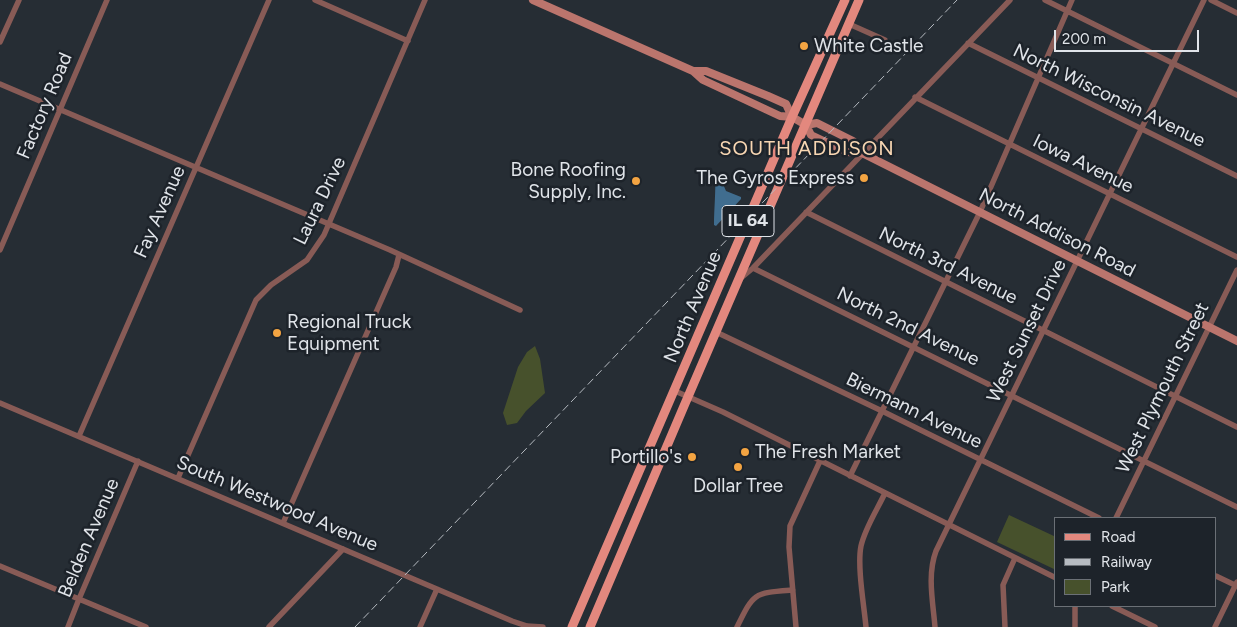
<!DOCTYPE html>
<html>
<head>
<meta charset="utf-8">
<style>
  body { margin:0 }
  #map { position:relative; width:1237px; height:627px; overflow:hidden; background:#262d34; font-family:Figtree,sans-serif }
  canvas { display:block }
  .legend { position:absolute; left:1054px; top:517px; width:162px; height:90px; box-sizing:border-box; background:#1d232a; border:1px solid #6b7076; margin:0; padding:6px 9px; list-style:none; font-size:15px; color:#e0e4e9 }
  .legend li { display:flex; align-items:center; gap:10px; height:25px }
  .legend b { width:25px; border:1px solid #6b7076 }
  .scale { position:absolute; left:1054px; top:30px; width:145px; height:22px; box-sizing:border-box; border:2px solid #e0e4e9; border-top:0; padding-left:6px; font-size:15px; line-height:18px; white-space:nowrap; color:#e0e4e9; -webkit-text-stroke:4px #1d232a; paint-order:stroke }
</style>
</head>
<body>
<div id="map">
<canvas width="1237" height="627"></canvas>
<ul class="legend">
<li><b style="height:6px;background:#e3887e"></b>Road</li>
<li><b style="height:6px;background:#b6bbc1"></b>Railway</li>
<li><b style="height:14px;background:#47512c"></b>Park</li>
</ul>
<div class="scale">200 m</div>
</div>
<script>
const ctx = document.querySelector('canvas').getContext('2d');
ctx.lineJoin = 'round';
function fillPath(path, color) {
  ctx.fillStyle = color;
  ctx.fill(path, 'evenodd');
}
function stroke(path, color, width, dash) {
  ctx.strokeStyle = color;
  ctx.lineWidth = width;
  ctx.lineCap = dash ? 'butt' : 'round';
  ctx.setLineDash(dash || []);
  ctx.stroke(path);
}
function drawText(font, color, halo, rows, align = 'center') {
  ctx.font = font + ' Figtree,sans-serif';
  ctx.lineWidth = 5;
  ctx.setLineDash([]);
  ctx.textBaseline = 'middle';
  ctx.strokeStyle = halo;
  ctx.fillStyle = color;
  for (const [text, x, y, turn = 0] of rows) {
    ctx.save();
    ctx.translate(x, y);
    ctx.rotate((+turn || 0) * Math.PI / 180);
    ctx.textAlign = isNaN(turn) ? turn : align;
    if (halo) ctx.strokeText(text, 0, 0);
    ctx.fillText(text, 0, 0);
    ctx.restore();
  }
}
const green = new Path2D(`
  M535,346L540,359L545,393L526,411L517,423L507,425L503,413L518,367L527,352Z
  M1009,515L1056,537V570L997,542Z`);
const water = new Path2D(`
  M715,175H723L725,178L723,184L726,191L741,197V199L716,226L714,225C714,208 716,192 715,175Z`);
const street = new Path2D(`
  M315,0L408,41
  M1045,0L1237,95
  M1211,0L1237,13
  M849,24L885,40
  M0,42L19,0
  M968,43L1237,176
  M0,84L390,250L520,310
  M915,97L1237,257
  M806,212L1237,427
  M0,250L107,0
  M753,268L1237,507
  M741,278L753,268L1010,0
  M716,332L882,411L1099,518
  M675,391L723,412L1056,578
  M0,403L512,621L527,626L543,627
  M79,436L269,0
  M850,476L980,212L1072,0
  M178,478L256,300L271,285L307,260L324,235L425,0
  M1116,518L1237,270
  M283,523L396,267L399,255
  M0,566L146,627
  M1216,576L1237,586
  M1112,606L1155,627
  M68,627L79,599L138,461
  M269,627L343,549
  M420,627L437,589
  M737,627C754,592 754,593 793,590
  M796,627L789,547L790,526L820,461
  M866,627C864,605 857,566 861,546C865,528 877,510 885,493
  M935,627C933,602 927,575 936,551L1204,0
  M1005,627L1003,585L1015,558
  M1075,627V606
  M1215,627L1237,582`);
const secondary = new Path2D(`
  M533,0L693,71L703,80L780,116L792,117L806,125L817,123L853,141L862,153L1237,341
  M693,71H706L768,96L786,104L792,117
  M806,125L811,135L847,152L862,153`);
const primary = new Path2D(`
  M572,627L792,117L845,0
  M590,627L684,406L859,0`);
const rail = new Path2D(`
  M355,627L957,0`);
const markers = [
  [804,46,5,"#f3a442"],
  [864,178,5,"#f3a442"],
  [636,181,5,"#f3a442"],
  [277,333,5,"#f3a442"],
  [745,452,5,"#f3a442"],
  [692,457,5,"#f3a442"],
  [738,467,5,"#f3a442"]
];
const shields = [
  [748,221,52]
];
const shieldNames = [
  ["IL 64",748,221]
];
const poiNames = [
  ["White Castle",814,46],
  ["Bone Roofing",626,170,"right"],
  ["Supply, Inc.",626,192,"right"],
  ["The Gyros Express",854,178,"right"],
  ["Regional Truck",287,322],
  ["Equipment",287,344],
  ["The Fresh Market",755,452],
  ["Portillo's",682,457,"right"],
  ["Dollar Tree",738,486,"center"]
];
const streetNames = [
  ["North Wisconsin Avenue",1109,96,26],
  ["Factory Road",45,106,-67],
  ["Iowa Avenue",1083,164,26],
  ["Laura Drive",320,201,-64],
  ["Fay Avenue",160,212,-66],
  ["North Addison Road",1057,233,27],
  ["North 3rd Avenue",948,266,26],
  ["North Avenue",693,307,-67],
  ["North 2nd Avenue",908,327,26],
  ["West Sunset Drive",1027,331,-64],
  ["West Plymouth Street",1163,388,-64],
  ["Biermann Avenue",914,411,26],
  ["South Westwood Avenue",277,504,23],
  ["Belden Avenue",89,538,-67]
];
const neighbourhoodNames = [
  ["SOUTH ADDISON",807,149]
];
fillPath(green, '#47512c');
fillPath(water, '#406d8f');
stroke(street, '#885b56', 5.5);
stroke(secondary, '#bb756d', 8);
stroke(primary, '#e3887e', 9);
stroke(rail, '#b6bbc1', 1, [8, 4]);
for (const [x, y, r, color] of markers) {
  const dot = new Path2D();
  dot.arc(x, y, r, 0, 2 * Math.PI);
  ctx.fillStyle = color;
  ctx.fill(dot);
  stroke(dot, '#1d232a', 2);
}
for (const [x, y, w] of shields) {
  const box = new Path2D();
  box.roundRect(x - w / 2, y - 15.5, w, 31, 4);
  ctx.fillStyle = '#1d232a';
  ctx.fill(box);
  stroke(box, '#e0e4e9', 1);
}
drawText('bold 18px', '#e0e4e9', null, shieldNames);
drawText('19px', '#e0e4e9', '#1d232a', poiNames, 'left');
drawText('19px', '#e0e4e9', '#1d232a', streetNames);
ctx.letterSpacing = '1px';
drawText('20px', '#f8d7b3', '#1d232a', neighbourhoodNames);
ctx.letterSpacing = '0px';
</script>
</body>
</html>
